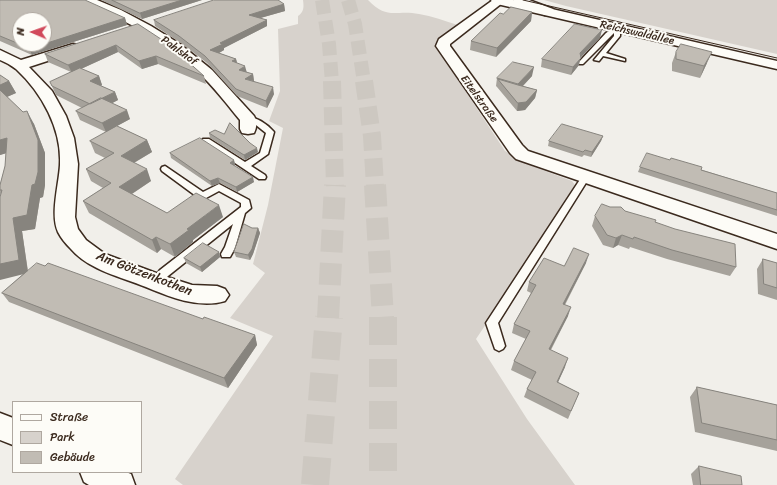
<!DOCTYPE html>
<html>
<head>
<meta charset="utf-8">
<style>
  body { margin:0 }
  #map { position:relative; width:777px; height:485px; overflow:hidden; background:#f1efea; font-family:Sriracha,sans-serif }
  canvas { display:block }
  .legend { position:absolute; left:12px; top:401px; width:130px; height:72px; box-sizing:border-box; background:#fdfcf7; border:1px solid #afa8a0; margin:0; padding:5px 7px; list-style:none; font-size:12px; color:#3b2a1e }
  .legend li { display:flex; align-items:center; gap:8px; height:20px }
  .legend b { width:20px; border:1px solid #afa8a0 }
  .north { position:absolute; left:12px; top:12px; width:40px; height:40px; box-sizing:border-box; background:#fdfcf7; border:1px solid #afa8a0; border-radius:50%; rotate:272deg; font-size:11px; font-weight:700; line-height:16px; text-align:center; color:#3b2a1e }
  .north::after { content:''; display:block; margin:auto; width:14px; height:18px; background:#d1495b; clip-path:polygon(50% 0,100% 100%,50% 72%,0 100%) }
</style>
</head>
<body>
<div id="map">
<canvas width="777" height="485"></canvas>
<ul class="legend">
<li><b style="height:5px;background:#fdfcf7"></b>Straße</li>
<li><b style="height:11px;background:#d7d2cc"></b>Park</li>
<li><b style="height:11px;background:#c1bcb4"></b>Gebäude</li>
</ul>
<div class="north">N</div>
</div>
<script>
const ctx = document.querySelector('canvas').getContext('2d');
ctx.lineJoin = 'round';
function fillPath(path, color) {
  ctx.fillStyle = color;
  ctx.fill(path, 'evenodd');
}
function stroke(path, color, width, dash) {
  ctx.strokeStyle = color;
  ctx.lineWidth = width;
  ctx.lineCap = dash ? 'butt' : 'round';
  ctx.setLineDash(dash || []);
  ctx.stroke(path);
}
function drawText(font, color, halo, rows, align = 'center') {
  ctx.font = font + ' Sriracha,sans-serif';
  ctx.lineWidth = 4;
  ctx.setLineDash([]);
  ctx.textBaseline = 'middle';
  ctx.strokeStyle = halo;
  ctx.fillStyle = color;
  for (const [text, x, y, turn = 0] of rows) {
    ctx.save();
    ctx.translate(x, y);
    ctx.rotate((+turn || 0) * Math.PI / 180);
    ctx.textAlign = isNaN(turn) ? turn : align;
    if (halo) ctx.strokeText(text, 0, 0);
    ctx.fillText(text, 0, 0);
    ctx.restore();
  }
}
const green = new Path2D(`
  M303,0H368C388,21 396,9 419,14C432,16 445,21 458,25L435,45L505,151L532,166L572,181L577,188L476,339L527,419L575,485H183L175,479L273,336L230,318L265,273L253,264L268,205L283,128L269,121L280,91L278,29L298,24V16C304,12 304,7 303,0Z
  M544,0H777V54L566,6Z`);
const highwayTunnelFar3 = new Path2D(`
  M322,0L329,44L332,82
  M348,0L355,24L364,82`);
const highwayTunnelFar2 = new Path2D(`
  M332,81L335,186
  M364,81L372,136L375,186`);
const highwayTunnelFar1 = new Path2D(`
  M375,185L383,318
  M328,318L335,185`);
const highwayTunnel = new Path2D(`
  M383,317V485
  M315,485L329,317`);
const lane = new Path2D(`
  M615,27L620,28V36L606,53L625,59V61L603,56L599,61L594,60L614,36V33L583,64H579V62L606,33Z
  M245,117C256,116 267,124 274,132L268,154L251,166L265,175L266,177L265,179H259L202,141L203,139H209L245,162L260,153L266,133L256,125L245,121Z
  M165,166L203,192L219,184L249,200L251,208L245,213L235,248L230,257H222L221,254L225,247L233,224L168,276C163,281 160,287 152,285L151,282L160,270L241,207V203L219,191L195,204H189L187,202L196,196L162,171L161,169L162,167Z
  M585,175L589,178L498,323L505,346L503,349L499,351L495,349L486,323L581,178Z`);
const street = new Path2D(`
  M80,0H97L121,10L151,26L180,44L212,70L254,116C257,121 257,127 254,133L248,134L242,133L240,129V120C226,103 213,86 197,71C165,40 123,19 82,2Z
  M493,0H506L450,44V46L522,145L528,151L777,234V249L516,159L510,153L436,46L439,39Z
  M513,0H529L553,9L555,12L553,15H545L515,2Z
  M73,44L78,45L80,48L78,51L29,67L52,91L66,116L74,138L78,164L75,217L78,229L86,240L105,254L164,276L192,285L217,286L225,289L229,295L225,301C199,309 170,297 146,287C121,277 89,270 71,249C66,244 61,238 58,232C50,214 59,184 60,165C62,129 42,93 16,69C11,65 5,62 0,60V50L21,60Z
  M0,413L13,418V445L0,440Z
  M80,472H126L131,474L135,485H89L84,482Z`);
const secondary = new Path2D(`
  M491,0H513L777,61V69L497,4L493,3Z`);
const tram = new Path2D(`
  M523,0L777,58`);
const wall = new Path2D(`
  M0,0L125,18L127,25L32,55L0,41Z
  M101,0H202L142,19Z
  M284,4L285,11L260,18L267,20V26L224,48V50L219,53L236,59L237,63L246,72L253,74L254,81L274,94L267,108L237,96L207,63L181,43L155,26L154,20Z
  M532,12L531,21L496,57L470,50L471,41L503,14Z
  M138,24L204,76L206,84L158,64L142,69L118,52L81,69L99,76L102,85L101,86L115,92L118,100L112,103L130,119L117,126L147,140L152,152L134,163L151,181L132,194L167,213L223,217L193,240V242L175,257L161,249L157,253L89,213L83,201L103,188L91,181L86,169L105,158L95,153L90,141L106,132L80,120L76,111L82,108L56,95L50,82L71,72L48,62L45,54Z
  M600,38L580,58L579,65L571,75L541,67L542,59Z
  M676,52L707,63L700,78L672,71V63Z
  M0,75L9,81L16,93L7,97L34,124L45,153V185L43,197L40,198L35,229L22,231L28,271L203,319L255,335L257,345L228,388L9,302L2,293L23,274L0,193V185L5,166L6,153L0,155Z
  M532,76L523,86L537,90L535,98L525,110L517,111L497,87L496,86L497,78Z
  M209,133L258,152L245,160L210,138Z
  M603,136L601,141L591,157L584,155L582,157L548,146L549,141Z
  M170,153L234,160L235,165L234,166L254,182L237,192L220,183L212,186L171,158Z
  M670,160L777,193V216L638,172L640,167Z
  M610,207L625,211L655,222L736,267L730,276L667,259L630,247L629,249L618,245L613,248L603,245L592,226L595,216Z
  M252,228H258L260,233L253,254L250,260L236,257L234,252Z
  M219,252L220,257L202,272L186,263L184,258Z
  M763,259L777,263V300L758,294L757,269Z
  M586,263L565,305L568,316L551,350L565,367L558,382L579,393L568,419L524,397L527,389L532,380L511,370L514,361L526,339L512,333L514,324L531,293L527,291L529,282L564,266Z
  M697,387L777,405V451L695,432L690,397Z
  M699,466L742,485H693L691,474Z`);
const shadedWall = new Path2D(`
  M182,0H202L142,19L140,13Z
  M284,4L285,11L250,21L249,15Z
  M532,12L531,21L496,57L497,48Z
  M125,18L127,25L32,55L29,48Z
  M267,20V26L224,48V50L212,57L210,50L220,43Z
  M602,30L600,38L580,58L579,65L571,75L573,67L580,53Z
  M116,45L118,52L72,73L68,65Z
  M712,52L707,63L700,78L704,66Z
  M156,56L158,64L142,69L139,61Z
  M236,59L238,66L232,61Z
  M245,66L247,73L239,70Z
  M534,67L532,76L517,92L518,84Z
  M253,74L254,81L245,79Z
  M99,76L102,85L93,89L90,81Z
  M9,81L16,93L2,99L0,94V85Z
  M273,87L274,94L267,108L266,101Z
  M537,90L535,98L525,110L517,111L518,103Z
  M115,92L118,100L94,113L90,104Z
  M127,110L130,119L106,132L102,123Z
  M27,111L34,124L45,153V185L43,197L40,198L35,229L22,231L28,273L0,280V264L13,218L32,185Z
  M603,136L601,141L591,157L592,152Z
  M7,138L14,151L0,155V140Z
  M147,140L152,152L125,168L121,156Z
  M257,148L258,152L245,160L244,155Z
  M234,160L235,165L231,168L230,163Z
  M147,169L151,181L124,199L119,187Z
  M253,177L254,182L237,192L236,187Z
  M218,178L220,183L212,186L210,181Z
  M219,205L223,217L193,240V242L175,257L170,244L187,229Z
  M258,228L260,233L253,254L250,260L248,255Z
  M622,235L618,245L613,248L616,238Z
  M156,237L161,249L157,253L152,240Z
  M219,252L220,257L202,272L200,267Z
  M589,254L586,263L560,313L563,304Z
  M571,307L568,316L546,358L549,349Z
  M255,335L257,345L228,388L224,378Z
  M568,358L565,367L554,391L557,382Z`);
const building = new Path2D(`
  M0,0H85L125,18L44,44V20H20V44H43L29,48L0,36Z
  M112,0H182L140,13Z
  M214,0H278L284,4L249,15L267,20L220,43L223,44L210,50L236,59L232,61L245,66L239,70L253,74L245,79L273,87L266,101L236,89L205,56L179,36L154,20Z
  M511,7L532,12L497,48L471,41L500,13L503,14Z
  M138,24L167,43L204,76L156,56L139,61L116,45L68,65L45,54Z
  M575,24L602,30L580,53L581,58L573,67L542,59Z
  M681,44L712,52L704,66L676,59V52Z
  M513,62L534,67L518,84L497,78Z
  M80,68L99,76L90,81L115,92L90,104L52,86L50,82Z
  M0,75L9,81L0,85Z
  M498,79L518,85L537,90L526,102L518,103Z
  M0,90L23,112L27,111L38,140V172L35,184L32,185L27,215L13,218L19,260L0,264V197L2,190H0V185L5,166L7,138L0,140Z
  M101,98L127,110L102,123L76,111Z
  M230,123L250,143L257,148L244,155L209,133L215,130L224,134Z
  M562,124L603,136L592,152L585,150L583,152L549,141Z
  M117,126L147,140L121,156L147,169L119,187L167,213L196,193L219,205L187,229L189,230L170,244L156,237L152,240L83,201L111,183L86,169L114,153L90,141Z
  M200,138L234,160L230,163L253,177L236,187L218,178L210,181L170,153Z
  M647,153L670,160L671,158L702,167L701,170L777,193V210L640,167Z
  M602,204L610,207H621L625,211L656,220L655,222L675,229L735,244L736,267L672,250L634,237L633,239L622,235L616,238L607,235L595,216Z
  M244,224L252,228H258L252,249L248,255L234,252Z
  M203,243L219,252L200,267L184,258Z
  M574,248L589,254L563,304L571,307L549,349L568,358L557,382L579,393L571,411L527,389L536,372L514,361L530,331L514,324L536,285L529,282L544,258L564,266Z
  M763,259L777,263V288L764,284Z
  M37,263L45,266L48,263L203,319L204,317L255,335L224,378L2,293Z
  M697,387L777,405V440L702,423Z
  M699,466L741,476L742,485H701Z`);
const farStreetnames = [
  ["Reichswaldallee",637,33,13],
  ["Pahlshof",179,51,36],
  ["Eitelstraße",479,99,54]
];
const streetNames = [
  ["Am Götzenkothen",144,274,21]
];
fillPath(green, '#d7d2cc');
stroke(highwayTunnelFar3, '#cdc8c1', 14, [14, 7]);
stroke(highwayTunnelFar2, '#cdc8c1', 18, [18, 8]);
stroke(highwayTunnelFar1, '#cdc8c1', 22, [22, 11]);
stroke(highwayTunnel, '#cdc8c1', 28, [28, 14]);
stroke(lane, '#3b2a1e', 3);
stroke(street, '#3b2a1e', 3);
stroke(secondary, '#3b2a1e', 3);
fillPath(lane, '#fdfcf7');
fillPath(street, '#fdfcf7');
fillPath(secondary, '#fdfcf7');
stroke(tram, '#3b2a1e', 1);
fillPath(wall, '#a6a29b');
fillPath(shadedWall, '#87847e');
fillPath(building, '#c1bcb4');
stroke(building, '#87847e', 1);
drawText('11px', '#3b2a1e', '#fdfcf7', farStreetnames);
drawText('13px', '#3b2a1e', '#fdfcf7', streetNames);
</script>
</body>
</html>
